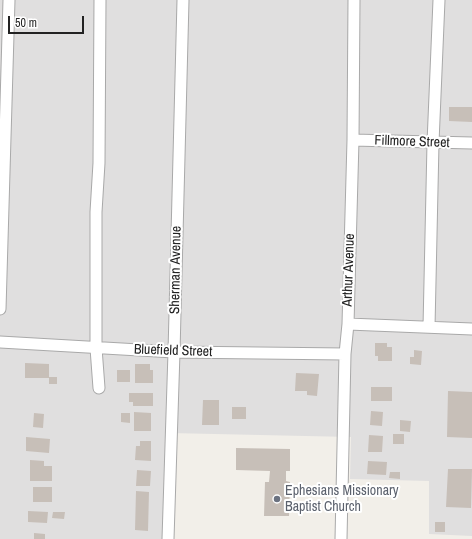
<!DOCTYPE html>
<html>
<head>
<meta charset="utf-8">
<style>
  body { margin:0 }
  #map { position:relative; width:472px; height:539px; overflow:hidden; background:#f2efe9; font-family:"Archivo Narrow",sans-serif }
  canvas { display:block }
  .scale { position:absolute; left:8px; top:16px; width:76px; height:18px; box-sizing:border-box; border:2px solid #222; border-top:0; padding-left:5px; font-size:12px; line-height:14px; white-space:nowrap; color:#222; -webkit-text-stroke:3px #fff; paint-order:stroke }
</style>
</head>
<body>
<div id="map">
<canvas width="472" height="539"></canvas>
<div class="scale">50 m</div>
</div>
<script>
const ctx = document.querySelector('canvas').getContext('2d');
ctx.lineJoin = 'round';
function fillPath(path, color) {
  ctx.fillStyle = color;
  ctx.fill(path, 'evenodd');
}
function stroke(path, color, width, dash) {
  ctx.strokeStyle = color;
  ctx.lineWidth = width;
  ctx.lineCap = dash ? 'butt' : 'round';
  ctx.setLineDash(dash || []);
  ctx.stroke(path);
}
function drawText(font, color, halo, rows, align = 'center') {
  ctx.font = font + ' "Archivo Narrow",sans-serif';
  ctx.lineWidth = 4;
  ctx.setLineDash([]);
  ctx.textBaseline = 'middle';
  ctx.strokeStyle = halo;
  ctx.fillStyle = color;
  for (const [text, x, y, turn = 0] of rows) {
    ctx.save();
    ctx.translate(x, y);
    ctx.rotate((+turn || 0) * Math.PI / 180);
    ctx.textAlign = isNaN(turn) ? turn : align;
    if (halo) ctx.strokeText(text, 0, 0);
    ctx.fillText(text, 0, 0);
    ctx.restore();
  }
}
const residential = new Path2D(`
  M0,0H472V536L429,534V481L350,479L351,437L169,433L166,539H0Z`);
const building = new Path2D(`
  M449,107H472V122L449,121Z
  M375,343H387V347H392V361H378V356H375Z
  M414,350L422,351L421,365L410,364V357H414Z
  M25,363L49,364V378H25Z
  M135,364H150V370H153V383H135Z
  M117,370H130V382H117Z
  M296,373L319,374L317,396L307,395V391H295Z
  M49,377H57V384H49Z
  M371,387H392V401H371Z
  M448,391L472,392V438L447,437Z
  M129,393H153V406H133V402H129Z
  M203,400H219V425H202Z
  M232,407H246V419H232Z
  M371,411L383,412L382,426L370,425Z
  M134,412L151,413V431H134Z
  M34,413L44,414L43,428L33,427Z
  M121,413H130V423L121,422Z
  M400,420L411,421L410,432L400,431Z
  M393,434H404V444H393Z
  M369,435L383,436L382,452H368Z
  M26,437L50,439L49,453L26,451Z
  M140,441H151V461L135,460L136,446H140Z
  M236,448L290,449V471H286V481L290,482L289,516H264L265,482H269L270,471L236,470Z
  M30,460L44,461V466H52V481H30Z
  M368,461L387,462L386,475L367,474Z
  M448,469H472L471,508L446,507Z
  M137,470L151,471L150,486H136Z
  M390,472H400V479L389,478Z
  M33,487H52V502H33Z
  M136,491L149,492L148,531L135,530Z
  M28,511L48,512L47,523L28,522Z
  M53,512H65L64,519L52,518Z
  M435,522H445V532H435Z
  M34,533L45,534V539H34Z`);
const minor = new Path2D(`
  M353,140L472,143
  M0,309L9,0
  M348,324L472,329
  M429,327L433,143L439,0
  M0,342L174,352L345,354
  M99,388L96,348V212L99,163L100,0
  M168,539L174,352L183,0
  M341,539L345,354L348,324L353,140L354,0`);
const markers = [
  [277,499,4,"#6b7280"]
];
const streetNames = [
  ["Fillmore Street",412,142,2],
  ["Sherman Avenue",176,270,-89],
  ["Arthur Avenue",349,270,-88],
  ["Bluefield Street",173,351,2]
];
const worshipNames = [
  ["Ephesians Missionary",285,491],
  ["Baptist Church",285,507]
];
fillPath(residential, '#e0dfdf');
fillPath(building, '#c7bfb8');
stroke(minor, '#a9a9a9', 13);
stroke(minor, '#fff', 11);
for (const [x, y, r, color] of markers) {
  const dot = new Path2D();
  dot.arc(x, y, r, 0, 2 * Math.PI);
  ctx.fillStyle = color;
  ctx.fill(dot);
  stroke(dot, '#fff', 1.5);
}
drawText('14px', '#222', '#fff', streetNames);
drawText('14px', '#5b616d', '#fff', worshipNames, 'left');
</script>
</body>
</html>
